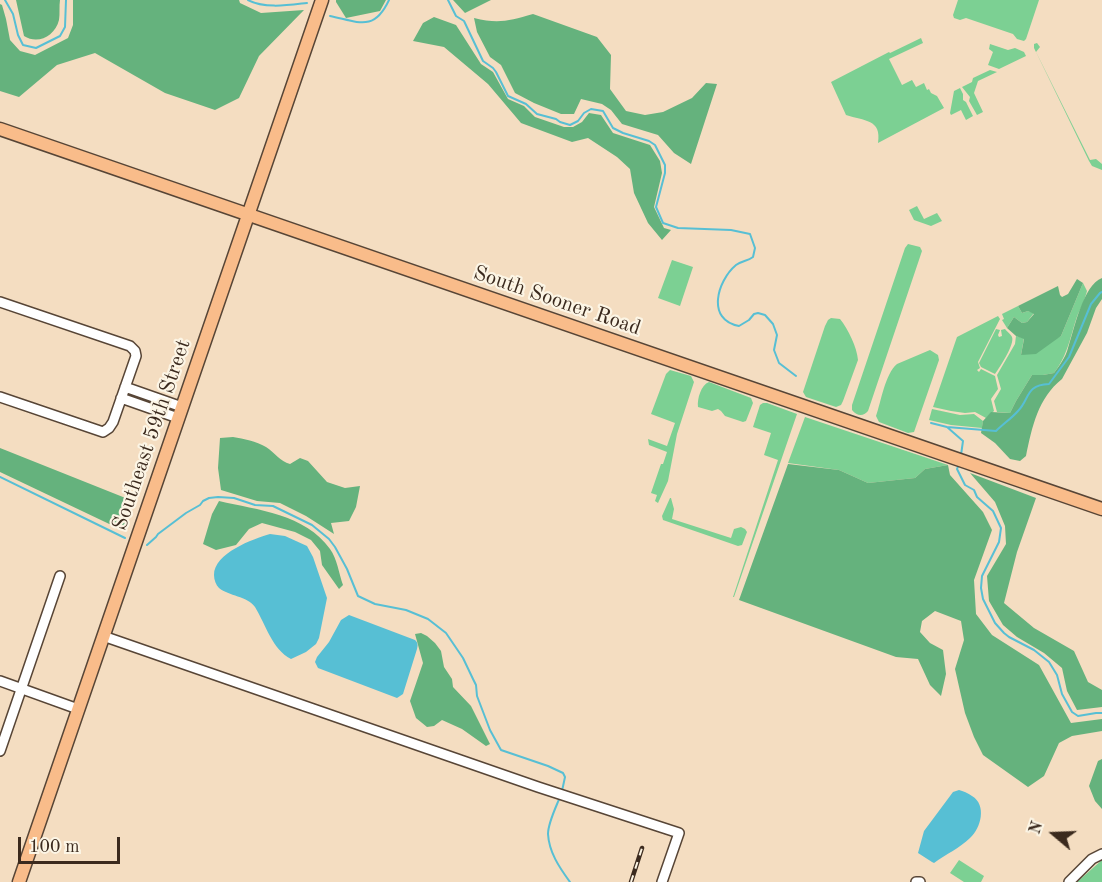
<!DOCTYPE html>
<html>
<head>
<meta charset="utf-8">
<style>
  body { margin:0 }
  #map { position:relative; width:1102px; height:882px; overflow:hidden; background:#f4ddc1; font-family:"Old Standard TT",serif }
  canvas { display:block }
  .north { position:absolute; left:1024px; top:804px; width:60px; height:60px; -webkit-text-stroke:4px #fcf5e5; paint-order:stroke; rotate:289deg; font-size:16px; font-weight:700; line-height:24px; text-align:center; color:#3b2a1e }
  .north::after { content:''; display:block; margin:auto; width:21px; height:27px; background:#3b2a1e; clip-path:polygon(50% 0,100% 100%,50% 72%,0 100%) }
  .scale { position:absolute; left:18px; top:837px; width:102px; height:27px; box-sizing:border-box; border:3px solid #3b2a1e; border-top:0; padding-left:8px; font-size:18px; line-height:21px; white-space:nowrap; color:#3b2a1e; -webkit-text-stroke:4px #fcf5e5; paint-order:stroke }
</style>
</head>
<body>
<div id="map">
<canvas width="1102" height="882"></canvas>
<div class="north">N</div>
<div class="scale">100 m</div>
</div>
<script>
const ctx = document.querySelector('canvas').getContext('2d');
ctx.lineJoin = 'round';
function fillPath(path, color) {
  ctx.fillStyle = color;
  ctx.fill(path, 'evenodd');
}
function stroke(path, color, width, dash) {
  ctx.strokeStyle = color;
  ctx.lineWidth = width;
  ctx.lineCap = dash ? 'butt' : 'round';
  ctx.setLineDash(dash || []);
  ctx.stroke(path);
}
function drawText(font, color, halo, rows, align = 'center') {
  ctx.font = font + ' "Old Standard TT",serif';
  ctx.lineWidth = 4.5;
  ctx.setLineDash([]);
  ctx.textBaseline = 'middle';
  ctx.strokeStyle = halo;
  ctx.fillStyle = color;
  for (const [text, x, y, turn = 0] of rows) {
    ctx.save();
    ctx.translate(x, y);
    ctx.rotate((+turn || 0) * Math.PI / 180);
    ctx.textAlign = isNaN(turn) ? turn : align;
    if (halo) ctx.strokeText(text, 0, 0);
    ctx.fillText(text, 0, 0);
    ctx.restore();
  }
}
const green = new Path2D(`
  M958,0H1039L1026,39L1024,41L1017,39L1013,34L966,18L960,20L954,18L953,15Z
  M921,38L923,43L889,59L902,85L912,80L916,87L924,83L927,90L929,89L931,93L937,96L944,108L878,143C882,119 864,121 846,115L831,82L889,52L890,53Z
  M1037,43L1040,47L1036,52L1090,160L1096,159L1102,164V170L1092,166L1089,161L1034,48V44Z
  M990,44L1008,50L1015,48L1024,52L1026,56L999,69L988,65L993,52L989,49Z
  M990,70L997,72L978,81L974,93L983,112L977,115L969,101L970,97L962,87L972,82L973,78Z
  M960,88L963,94V100L966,102L973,116L966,120L961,110L951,115L950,113L954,91Z
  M917,206L924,219L937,213L942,221L931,226L914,220L909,210Z
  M908,244L920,247L922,251L868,411C863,417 857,416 852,410V405L905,248Z
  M672,260L693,267L680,306L658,298Z
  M1083,283L1087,291C1085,299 1082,306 1078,314C1070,336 1069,353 1054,373L1043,375H1032L1016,401L1010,413L997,412L994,401L1001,389L997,375L1015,344L1016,336L1024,338L1021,355L1061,336Z
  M1018,306L1022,313L1028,311L1034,313L1027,322L1022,323L1014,317L1007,328L1002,320L1004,319L1002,314Z
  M998,316L1000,319L978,362L980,368L977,370L979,372L981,369L995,376L998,389L991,399L994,411L986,418L975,412L965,413L951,411L933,407L957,337Z
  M831,318L840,319C848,329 857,347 858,360L843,401L841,405L836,407L806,397L803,392L825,326L828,320Z
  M996,329L1000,330L998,335L999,337L1002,336L1001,330L1005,329C1007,332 1011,334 1012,337C1015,344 1000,367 995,374L981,367L979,363Z
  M930,350L938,355L939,360L914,432L908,433L879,422L876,416C881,402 885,374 897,364Z
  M670,370L691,376L694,382L677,434L668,481L658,503L655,501L657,495L651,493L661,464H663L667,452L649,445L648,439L667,446L675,423L651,414L666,374Z
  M709,382L751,398L753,403L746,421L743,422L725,416L721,411L718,409L712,411L698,407C697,399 701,385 709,382Z
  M763,403H767L797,414L734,597H733L778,460L764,455L771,433L753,427L760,405Z
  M932,409L960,415L974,414L983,421L982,428L951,425L929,420Z
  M805,417L948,465L925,469L915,478L868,483L839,470L788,463Z
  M670,498H671L674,509L672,519L731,538L734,529L741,527L745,529L747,532L742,545L738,546L663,520L662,516Z
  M959,860L984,876L981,882H964L950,873Z
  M1102,860V882H1077Z`);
const forest = new Path2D(`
  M16,0H60C59,6 60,14 59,20C55,36 38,45 24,36Z
  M73,0H239L240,3L261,13L304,10L259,56L239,98L215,110L165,93L95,53L57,65L19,97L0,91V4L2,5L6,19L10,40L20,51L35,55L68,38L73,25Z
  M336,0H386L380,11L346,18L336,2Z
  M453,0H491L465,13Z
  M533,14L597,37L611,55L610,89L626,111L645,115L663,112L692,98L706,83L717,84L691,164L674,153L658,135L622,124L611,110L602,104L581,99L574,114H561L534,103L515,93L501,65L490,57L477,32L474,18C498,24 509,21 533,14Z
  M434,17L456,25L481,64L493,72L508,99L524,106L535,117L564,127H573L582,122L589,113L601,115L613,133L650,145L660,161L662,173L654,207L664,228L671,230L662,240L648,223L634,193L630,169L617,157L588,138L572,142L521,123L488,84L444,47L413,41L423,23Z
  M1102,278V299L1096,308L1087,333L1062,379C1038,398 1032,427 1026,456L1020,461L1010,459L995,443L981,433L983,421L991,412L1010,413L1016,401L1032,375H1043L1054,373C1059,366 1066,357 1068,348C1074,330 1083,285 1102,278Z
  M1077,279L1083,283L1061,336L1036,354L1021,355L1024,339L1016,336L1007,328L1014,317L1022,323L1027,322L1034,314L1028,311L1022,313L1018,306L1058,286L1060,295L1062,297L1068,294Z
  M233,437C244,439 256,441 266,447C275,453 280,461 290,464L300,458L308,461L327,482L345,488L360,486L356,507L349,521L331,523L334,534L306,516L280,503L257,501L221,490L218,468L220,438Z
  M0,448L133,501L124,531L0,472Z
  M788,464L839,470L868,483L915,478L925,469L948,465L950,475L983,512L992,530L974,580L976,614L992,635L1039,665L1071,723L1102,719V731L1072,736L1059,743L1044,776L1028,787L983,755L974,737L965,713L955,669L964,640L961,621L935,611L922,621L920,632L930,643L943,650L946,674L941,696L930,685L918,659L896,657L739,600Z
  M970,473L1036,498L1017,552L1004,603L1034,628L1074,651L1088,682L1102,690V707L1077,710L1067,691L1062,668L1044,653L1017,637L1003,625L989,601L987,576L1006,544L1005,526L995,502Z
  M219,501C258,510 305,514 330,549C337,558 339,574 343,585L339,589L322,565L320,551L311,540L295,532L262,523L249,529L236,545L216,550L203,544L212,514Z
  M421,633L427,636L435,643L441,651L444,667L452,679L453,687L471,706L490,744L486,746L462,729L442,720L434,726L427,727L416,718L410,701L423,663L415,634Z
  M1102,759V809L1095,801L1089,786L1098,761Z`);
const water = new Path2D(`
  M270,534L285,536L307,546L313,557L327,598L319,638L316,644L306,652L291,659C272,649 266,625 255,607C247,596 229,596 219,588C216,585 214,580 214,575C214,553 253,539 270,534Z
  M349,615L415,640C418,643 418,645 417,649L403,694L397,698L318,668L315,662L317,657L329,642L341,620Z
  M959,790C963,791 968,793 972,796C987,805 981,828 970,838C960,848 946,854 934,863L932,862L918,853L924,831L953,792Z`);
const stream = new Path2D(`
  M5,0L13,14L18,35L23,45L36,48L60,36L65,27L66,0
  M248,0C265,9 289,5 307,3
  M448,0L456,16L464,21L483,61L493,68L496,72L508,96L526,104L537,114L556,119L560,122L570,125L578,121L584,113L591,109L603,111L613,128L623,133L649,141L655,145L665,165V173L656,207L663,223L678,228L731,230L750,234L755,248L753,257C748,261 741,261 736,265C717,281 706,320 739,326L749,320L754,314L758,313L765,315L773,324L777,335L774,350L779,363L796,376
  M330,16C359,22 374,32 389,0
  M931,423L947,427L996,431C1003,424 1012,418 1018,411C1030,399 1025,385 1049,384L1069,357L1091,304L1100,293L1102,292
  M947,427L963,441L961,455
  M959,464L957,469L965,485L974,490L977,497L993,511L1001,528L999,542L982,576L981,588L983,599L995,623L1004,633L1009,637L1034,650L1049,662L1057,675L1062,694L1072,712L1078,716L1096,713H1102
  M0,477L125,538
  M147,545L156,537L158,534L186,513L200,505L203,501L209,498L218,497L234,498L255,505L273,506L312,525L329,539L335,547L347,569L358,596L375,604L406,610L428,619L446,633L463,658L473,679L476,685L477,696L490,730L501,750L548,766L563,773L565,777L562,791
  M560,797C556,807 548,823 548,834C549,852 559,867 570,882`);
const minor = new Path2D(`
  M0,302L130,346L135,351L136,356L113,422L109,428L103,432L0,397
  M125,387L182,407
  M121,398L178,418
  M103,636L538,787L679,833L662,882
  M0,681L78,709
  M0,751L60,576
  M916,882H920
  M1069,882L1092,859L1102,854`);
const major = new Path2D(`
  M0,129L1102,509
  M19,882L322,0`);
const rail = new Path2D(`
  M631,882L642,848`);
const streetNames = [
  ["South Sooner Road",557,301,19],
  ["Southeast 59th Street",152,435,-71]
];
fillPath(green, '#7cd093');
fillPath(forest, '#65b27d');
fillPath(water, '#57bfd4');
stroke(stream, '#57bfd4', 2);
stroke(minor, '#574536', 12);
stroke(major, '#574536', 15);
stroke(minor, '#fff', 9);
stroke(major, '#f9bc8a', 12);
stroke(rail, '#3b2a1e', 4.5);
stroke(rail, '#fcf5e5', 2, [7]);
drawText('21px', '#3b2a1e', '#fcf5e5', streetNames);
</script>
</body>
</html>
